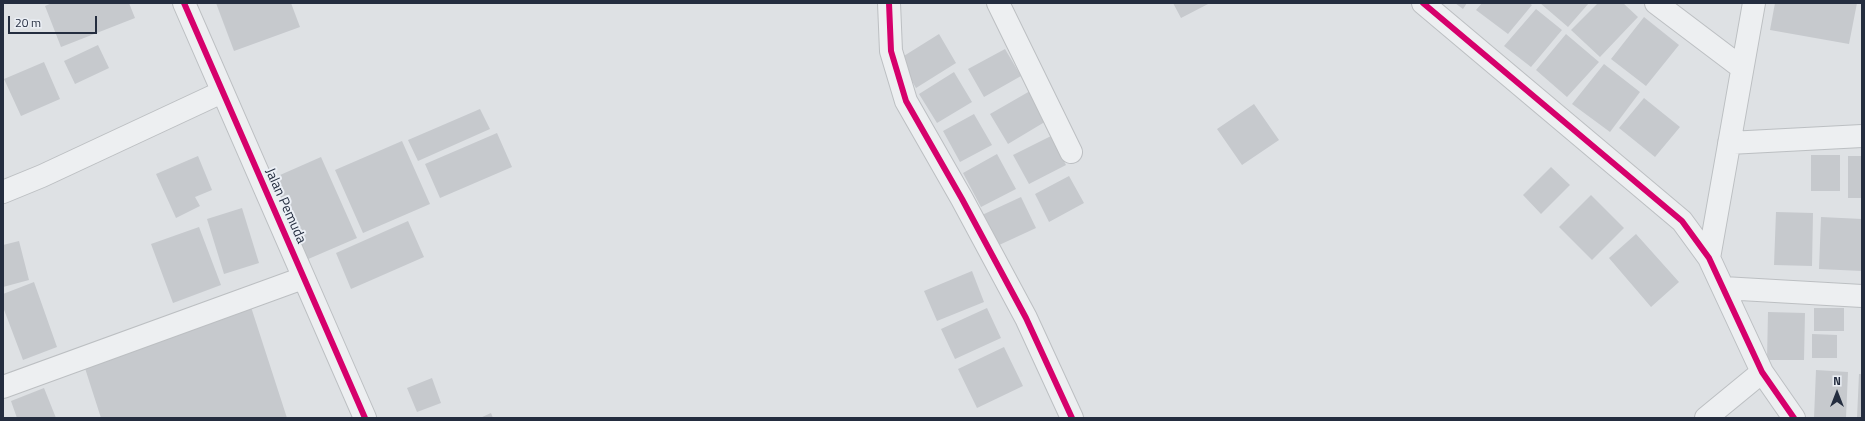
<!DOCTYPE html>
<html>
<head>
<meta charset="utf-8">
<style>
  body { margin:0 }
  #map { position:relative; width:1865px; height:421px; overflow:hidden; background:#dee1e4; font-family:"Titillium Web",sans-serif }
  canvas { display:block }
  .frame { position:absolute; inset:0; border:4px solid #242d3f; pointer-events:none }
  .north { position:absolute; left:1817px; top:373px; width:40px; height:40px; -webkit-text-stroke:3px #ebeff5; paint-order:stroke; rotate:0deg; font-size:11px; font-weight:700; line-height:16px; text-align:center; color:#242d3f }
  .north::after { content:''; display:block; margin:auto; width:14px; height:18px; background:#242d3f; clip-path:polygon(50% 0,100% 100%,50% 72%,0 100%) }
  .scale { position:absolute; left:8px; top:16px; width:89px; height:18px; box-sizing:border-box; border:2px solid #242d3f; border-top:0; padding-left:5px; font-size:12px; line-height:14px; white-space:nowrap; color:#242d3f; -webkit-text-stroke:3px #ebeff5; paint-order:stroke }
</style>
</head>
<body>
<div id="map">
<canvas width="1865" height="421"></canvas>
<div class="frame"></div>
<div class="north">N</div>
<div class="scale">20 m</div>
</div>
<script>
const ctx = document.querySelector('canvas').getContext('2d');
ctx.lineJoin = 'round';
function fillPath(path, color) {
  ctx.fillStyle = color;
  ctx.fill(path, 'evenodd');
}
function stroke(path, color, width, dash) {
  ctx.strokeStyle = color;
  ctx.lineWidth = width;
  ctx.lineCap = dash ? 'butt' : 'round';
  ctx.setLineDash(dash || []);
  ctx.stroke(path);
}
function drawText(font, color, halo, rows, align = 'center') {
  ctx.font = font + ' "Titillium Web",sans-serif';
  ctx.lineWidth = 4;
  ctx.setLineDash([]);
  ctx.textBaseline = 'middle';
  ctx.strokeStyle = halo;
  ctx.fillStyle = color;
  for (const [text, x, y, turn = 0] of rows) {
    ctx.save();
    ctx.translate(x, y);
    ctx.rotate((+turn || 0) * Math.PI / 180);
    ctx.textAlign = isNaN(turn) ? turn : align;
    if (halo) ctx.strokeText(text, 0, 0);
    ctx.fillText(text, 0, 0);
    ctx.restore();
  }
}
const building = new Path2D(`
  M52,3H129L135,18L61,47L45,6Z
  M216,3H291L300,27L234,51Z
  M1173,3H1210L1181,18Z
  M1455,3H1467L1463,9Z
  M1482,3H1529L1532,5L1508,34L1476,10Z
  M1540,3H1589L1568,27Z
  M1598,3H1623L1638,17L1600,57L1571,30Z
  M1775,3H1857L1849,44L1770,30Z
  M1536,9L1562,30L1531,67L1504,46Z
  M1644,17L1679,45L1646,86L1611,59Z
  M939,34L956,63L916,88L899,59Z
  M1566,34L1599,62L1567,97L1536,70Z
  M98,45L109,68L75,84L64,61Z
  M1005,49L1021,76L984,97L968,69Z
  M44,62L60,99L21,116L4,79Z
  M1604,64L1640,92L1610,132L1572,104Z
  M954,72L972,102L937,123L919,94Z
  M1030,91L1048,120L1008,144L990,114Z
  M1644,98L1680,127L1655,157L1619,128Z
  M1254,104L1279,140L1242,165L1217,129Z
  M480,109L490,129L418,161L408,140Z
  M974,114L992,145L960,162L943,131Z
  M497,133L512,167L440,198L425,164Z
  M1051,136L1066,165L1029,184L1013,155Z
  M402,141L430,204L363,233L335,170Z
  M997,154L1016,189L981,207L963,173Z
  M1811,155H1840V191H1811Z
  M198,156L212,190L195,197L200,206L176,218L156,174Z
  M1848,156H1862V198H1848Z
  M321,157L357,238L306,260L271,179Z
  M1551,167L1570,185L1541,214L1523,195Z
  M1069,176L1084,203L1049,222L1035,194Z
  M1591,195L1624,228L1592,260L1559,227Z
  M1021,197L1036,228L997,246L982,215Z
  M242,208L259,263L224,274L207,219Z
  M1776,212L1813,213L1812,266L1774,265Z
  M1821,217L1862,219V271L1819,269Z
  M408,221L424,257L351,289L336,253Z
  M199,227L221,285L173,303L151,244Z
  M1636,234L1679,282L1651,307L1609,258Z
  M19,241L29,280L3,287V245Z
  M972,271L984,302L937,321L924,291Z
  M34,282L57,347L23,360L3,307V294Z
  M251,307L287,418H101L83,362Z
  M987,308L1001,338L955,359L941,329Z
  M1814,308H1844V331H1814Z
  M1768,312L1805,313L1804,360H1767Z
  M1812,334L1837,335V358H1812Z
  M1004,347L1023,386L977,408L958,369Z
  M1816,370L1848,372L1846,418H1814Z
  M1859,374H1862V418H1857Z
  M432,378L441,403L417,412L407,388Z
  M44,388L56,418H17L11,401Z
  M491,413L493,418H480Z`);
const street = new Path2D(`
  M184,3L365,418
  M889,3L891,51L906,101L962,199L1026,318L1072,418
  M998,3L1071,152
  M1423,3L1682,221L1709,258L1762,372L1794,418
  M1656,3L1742,68
  M1729,143L1862,136
  M3,192L42,176L222,92
  M1709,258L1754,3
  M1723,288L1862,296
  M3,387L303,278
  M1706,418L1762,372`);
const cycleway = new Path2D(`
  M184,3L365,418
  M889,3L891,51L906,101L962,199L1026,318L1072,418
  M1423,3L1682,221L1709,258L1762,372L1794,418`);
const streetNames = [
  ["Jalan Pemuda",285,206,66]
];
fillPath(building, '#c6c9cd');
stroke(street, '#bcbfc2', 24);
stroke(street, '#edeff1', 22);
stroke(cycleway, '#d6006c', 6);
drawText('14px', '#242d3f', '#ebeff5', streetNames);
</script>
</body>
</html>
